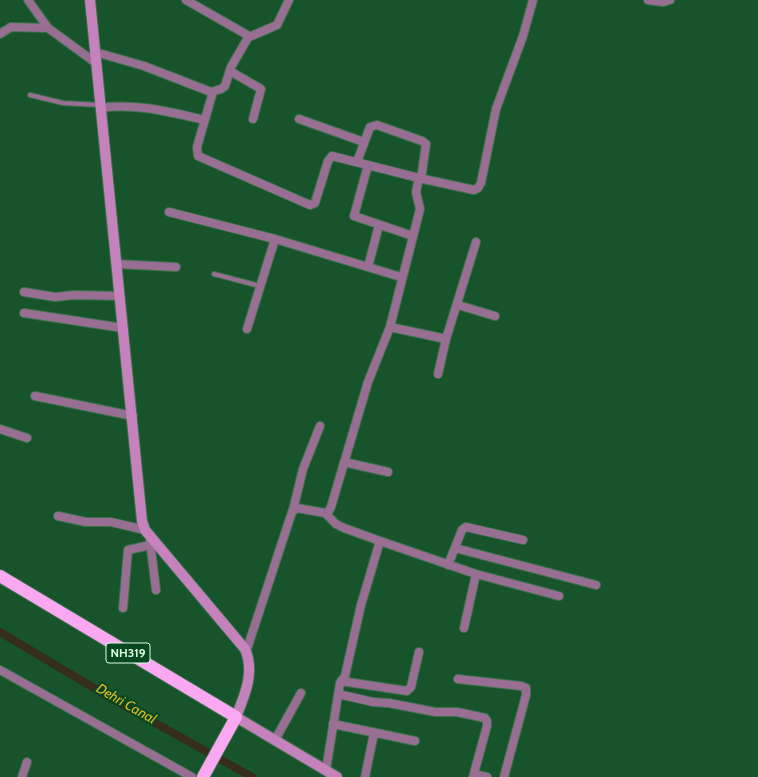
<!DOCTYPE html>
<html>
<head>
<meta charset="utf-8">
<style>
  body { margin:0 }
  canvas { display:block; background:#17542b }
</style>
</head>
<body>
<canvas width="758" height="777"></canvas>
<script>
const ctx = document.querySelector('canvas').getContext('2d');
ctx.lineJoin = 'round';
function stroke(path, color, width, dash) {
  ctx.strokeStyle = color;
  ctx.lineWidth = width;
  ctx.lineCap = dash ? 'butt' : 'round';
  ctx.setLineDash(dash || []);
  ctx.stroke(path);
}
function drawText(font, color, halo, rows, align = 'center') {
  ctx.font = font + ' Cabin,sans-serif';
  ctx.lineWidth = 4;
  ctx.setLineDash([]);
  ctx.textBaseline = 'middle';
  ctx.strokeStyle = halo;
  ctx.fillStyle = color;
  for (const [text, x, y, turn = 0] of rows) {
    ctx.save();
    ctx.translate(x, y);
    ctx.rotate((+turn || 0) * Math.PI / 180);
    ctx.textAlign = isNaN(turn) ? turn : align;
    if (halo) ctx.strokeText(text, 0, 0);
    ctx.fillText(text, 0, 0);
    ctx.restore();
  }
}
const canal = new Path2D(`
  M0,632L114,700L252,777`);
const lane = new Path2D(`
  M30,95L63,103L100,105
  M214,274L260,286`);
const street = new Path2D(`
  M28,0L48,28L96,63
  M186,0L249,36L231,67L225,86L221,89L211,92
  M648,0L663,2L670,0
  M0,34L11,27L48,28
  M249,37L277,25L289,0
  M95,52L144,66L211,92L212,95L197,147L198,156L310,205L315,203L328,161L332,156L419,178L474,190L478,188L481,183L496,109L523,36L533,0
  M230,71L261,89L253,119
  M100,108C137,103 169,112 205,120
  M299,119L364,142
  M357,162L370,127L377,125L422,141L426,144L421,179
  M368,165L354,216L413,236
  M169,212L275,239L401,277
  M116,264L176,267
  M368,267L379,225
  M24,292L55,297L74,295L120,296
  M458,305L495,316
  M24,313L123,328
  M390,327L446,339
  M247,329L275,239
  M438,374L446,339L476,242
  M35,396L133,416
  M0,429L27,438
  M344,462L388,472
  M293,510L303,469L320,426
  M325,513L336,524L344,528L380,541L476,574L559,596
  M58,516L86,522H111L145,530
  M150,541L156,590
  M455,548L596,585
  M448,565L462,530L466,527L523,540
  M123,608L128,550L150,545
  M464,628L476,574
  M246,652L292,512L297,508L325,513L329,511L331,507L368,382L390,327L420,209L416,192L419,178
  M0,670L192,777
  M458,679L521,686L526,688V695L504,777
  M341,681L407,691L411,687L419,652
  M338,694L373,702L389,703L435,712H457L485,718L487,721V726L473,777
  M333,724L415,741
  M275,740L301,693
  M326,770L340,683L345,676L361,605L380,541
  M474,774L487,777
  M22,777L27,762
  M365,777L374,733`);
const secondary = new Path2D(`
  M90,0L142,521L145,530L245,649C255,672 245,695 236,717L337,777`);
const highway = new Path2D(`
  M0,576L236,717L203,777`);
const shields = [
  [128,653,44]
];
const shieldNames = [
  ["NH319",128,653]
];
const waterNames = [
  ["Dehri Canal",126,704,30]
];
stroke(canal, '#352e1a', 8);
stroke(lane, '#3b724c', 6);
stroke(street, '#3b724c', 10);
stroke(secondary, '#3b724c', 12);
stroke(highway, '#3b724c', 14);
stroke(lane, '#986e93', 4);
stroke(street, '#986e93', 8);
stroke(secondary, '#c582bd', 10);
stroke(highway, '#faa8f1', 12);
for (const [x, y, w] of shields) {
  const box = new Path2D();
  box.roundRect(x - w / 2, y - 10, w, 20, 3);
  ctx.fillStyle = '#074821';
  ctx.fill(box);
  stroke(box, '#ddfce3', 1);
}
drawText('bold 12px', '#ddfce3', null, shieldNames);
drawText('italic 14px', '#e5b920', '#074821', waterNames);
</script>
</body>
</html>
